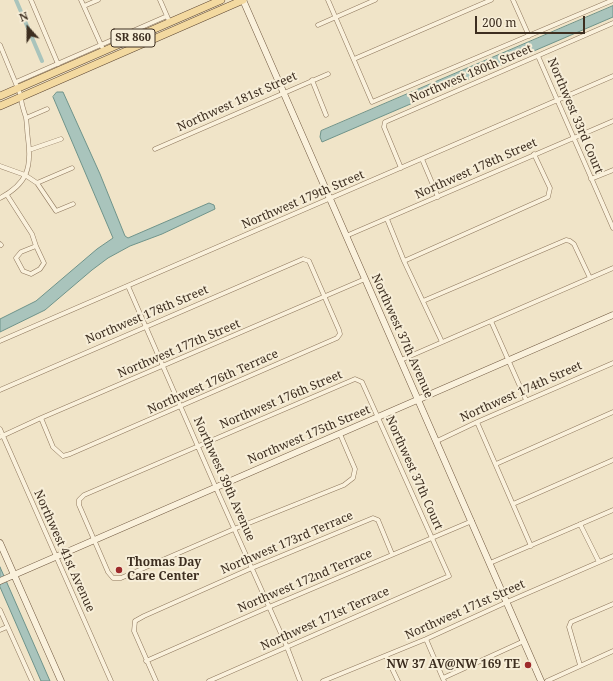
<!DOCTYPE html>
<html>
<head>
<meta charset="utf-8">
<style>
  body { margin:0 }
  #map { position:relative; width:613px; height:681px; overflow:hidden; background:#f0e4c8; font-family:"Noto Serif",serif }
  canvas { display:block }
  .north { position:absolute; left:8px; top:8px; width:40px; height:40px; -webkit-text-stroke:3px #f7eed8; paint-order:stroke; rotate:339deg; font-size:11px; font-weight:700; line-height:16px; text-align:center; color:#3d2e20 }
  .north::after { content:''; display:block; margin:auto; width:14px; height:18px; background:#3d2e20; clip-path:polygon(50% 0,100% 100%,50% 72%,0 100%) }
  .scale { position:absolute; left:475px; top:16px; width:110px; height:18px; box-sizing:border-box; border:2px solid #3d2e20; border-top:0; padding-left:5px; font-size:12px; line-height:14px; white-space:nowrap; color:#3d2e20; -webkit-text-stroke:3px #f7eed8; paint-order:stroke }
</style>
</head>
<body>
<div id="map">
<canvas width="613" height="681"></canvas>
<div class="north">N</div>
<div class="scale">200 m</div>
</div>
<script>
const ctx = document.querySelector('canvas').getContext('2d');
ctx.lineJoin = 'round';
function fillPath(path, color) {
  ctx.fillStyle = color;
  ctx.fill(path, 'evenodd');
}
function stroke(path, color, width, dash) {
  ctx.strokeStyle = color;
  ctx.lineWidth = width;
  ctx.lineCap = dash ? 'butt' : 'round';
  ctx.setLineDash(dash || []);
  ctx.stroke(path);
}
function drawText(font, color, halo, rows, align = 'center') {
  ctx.font = font + ' "Noto Serif",serif';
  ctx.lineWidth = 4;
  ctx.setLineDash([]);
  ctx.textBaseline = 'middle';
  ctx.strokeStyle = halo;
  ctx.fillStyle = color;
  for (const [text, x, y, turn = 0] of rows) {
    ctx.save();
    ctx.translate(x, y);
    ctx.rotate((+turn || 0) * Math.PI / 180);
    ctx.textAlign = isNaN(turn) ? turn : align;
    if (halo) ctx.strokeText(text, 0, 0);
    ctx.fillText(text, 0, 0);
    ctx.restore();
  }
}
const water = new Path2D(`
  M613,6V17L322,142L320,137L321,131Z
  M57,92H63L100,174L125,236L128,238L209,203L214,205L215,209L162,234L130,246L108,258L92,270L45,310L0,332V319L36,301L97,249L113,238L53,97Z
  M0,567L50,681H41L0,587Z`);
const canal = new Path2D(`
  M16,0L42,61`);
const street = new Path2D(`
  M31,0L58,64
  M81,0L102,47
  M160,0L170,23
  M328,0L372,102L613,0
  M513,0L529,36
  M84,6L98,0
  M318,25L375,0
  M0,45L21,96C21,105 24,110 26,118C27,124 27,132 28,139C32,168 27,184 0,198
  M538,56L613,228
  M354,59L491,0
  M312,80L326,115
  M16,82L167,16
  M26,118L47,109
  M155,149L328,74
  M29,150L61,139
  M422,159L438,197
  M0,166L25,175L37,183L56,211L73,204
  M401,168L384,127L385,122L613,23
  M591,179L613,170
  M37,183L72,168
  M7,195L32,234L36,246
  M387,219L404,261L442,342
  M346,236L613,121
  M0,244L1,245
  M36,246L44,263L40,269L31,274L23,271L16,258L21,252Z
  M404,261L548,197L550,188L534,154
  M128,286L216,488L287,647L300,681
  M423,301L566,240L570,241L574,244L590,278
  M491,321L526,400
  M0,341L613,76
  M401,360L613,268
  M0,390L303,259L309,261L339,330L340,334L337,338L70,454L63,456L53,447L41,418
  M477,422L531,546
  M0,429L111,681
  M0,437L41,418L365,279
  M437,441L477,422L613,363
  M496,464L613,412
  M513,504L613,460
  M580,524L599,562
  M490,563L613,510
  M0,610L32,681
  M0,630L7,627
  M426,639L444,681
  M386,656L398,681
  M146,661L269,607L472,521
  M580,665L569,627L571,622L613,604
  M443,678L524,641
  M156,681L134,631L135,621L144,616L252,568L373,518L378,520L392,554
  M209,681L449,576L362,382L355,379L84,495L79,500V505L108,572L113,578H121L234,529L344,485L353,478L355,469L340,434
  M323,681L426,639L507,602L613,556
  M547,681L613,651`);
const secondary = new Path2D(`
  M243,0L541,681
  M0,543L61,681
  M0,581L613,315`);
const primary = new Path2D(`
  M0,96L221,0
  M0,106L243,0`);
const markers = [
  [119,570,4,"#9e2a2b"],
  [528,665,4,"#9e2a2b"]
];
const shields = [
  [133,38,44]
];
const shieldNames = [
  ["SR 860",133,38]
];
const streetNames = [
  ["Northwest 180th Street",471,74,-23],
  ["Northwest 181st Street",237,102,-24],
  ["Northwest 33rd Court",575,116,67],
  ["Northwest 178th Street",476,169,-24],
  ["Northwest 179th Street",303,200,-23],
  ["Northwest 178th Street",147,315,-23],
  ["Northwest 37th Avenue",402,336,66],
  ["Northwest 177th Street",179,349,-23],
  ["Northwest 176th Terrace",213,382,-24],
  ["Northwest 174th Street",521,392,-24],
  ["Northwest 176th Street",281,400,-23],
  ["Northwest 175th Street",309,435,-23],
  ["Northwest 37th Court",414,473,66],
  ["Northwest 39th Avenue",224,479,66],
  ["Northwest 173rd Terrace",287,543,-23],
  ["Northwest 41st Avenue",64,551,66],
  ["Northwest 172nd Terrace",305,581,-23],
  ["Northwest 171st Street",465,610,-24],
  ["Northwest 171st Terrace",325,619,-24]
];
const poiNames = [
  ["Thomas Day",127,563],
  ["Care Center",127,577],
  ["NW 37 AV@NW 169 TE",520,665,"right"]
];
fillPath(water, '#a9c4bc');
stroke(water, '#6f938a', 1);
stroke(canal, '#a9c4bc', 4);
stroke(street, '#8d765c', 5);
stroke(secondary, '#6f573f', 7);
stroke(primary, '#5b4430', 8);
stroke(street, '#faf1dc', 4);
stroke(secondary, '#faf1dc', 6);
stroke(primary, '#f3d9a0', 7);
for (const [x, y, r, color] of markers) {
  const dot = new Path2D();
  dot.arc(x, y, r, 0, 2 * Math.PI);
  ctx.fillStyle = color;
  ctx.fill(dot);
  stroke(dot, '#f7eed8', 1.5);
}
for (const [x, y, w] of shields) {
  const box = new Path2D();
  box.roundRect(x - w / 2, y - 9, w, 18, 3);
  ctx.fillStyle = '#f7eed8';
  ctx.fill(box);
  stroke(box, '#3d2e20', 1);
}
drawText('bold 11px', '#3d2e20', null, shieldNames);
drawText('12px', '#3d2e20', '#f7eed8', streetNames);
drawText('bold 12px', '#3d2e20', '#f7eed8', poiNames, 'left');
</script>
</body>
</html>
